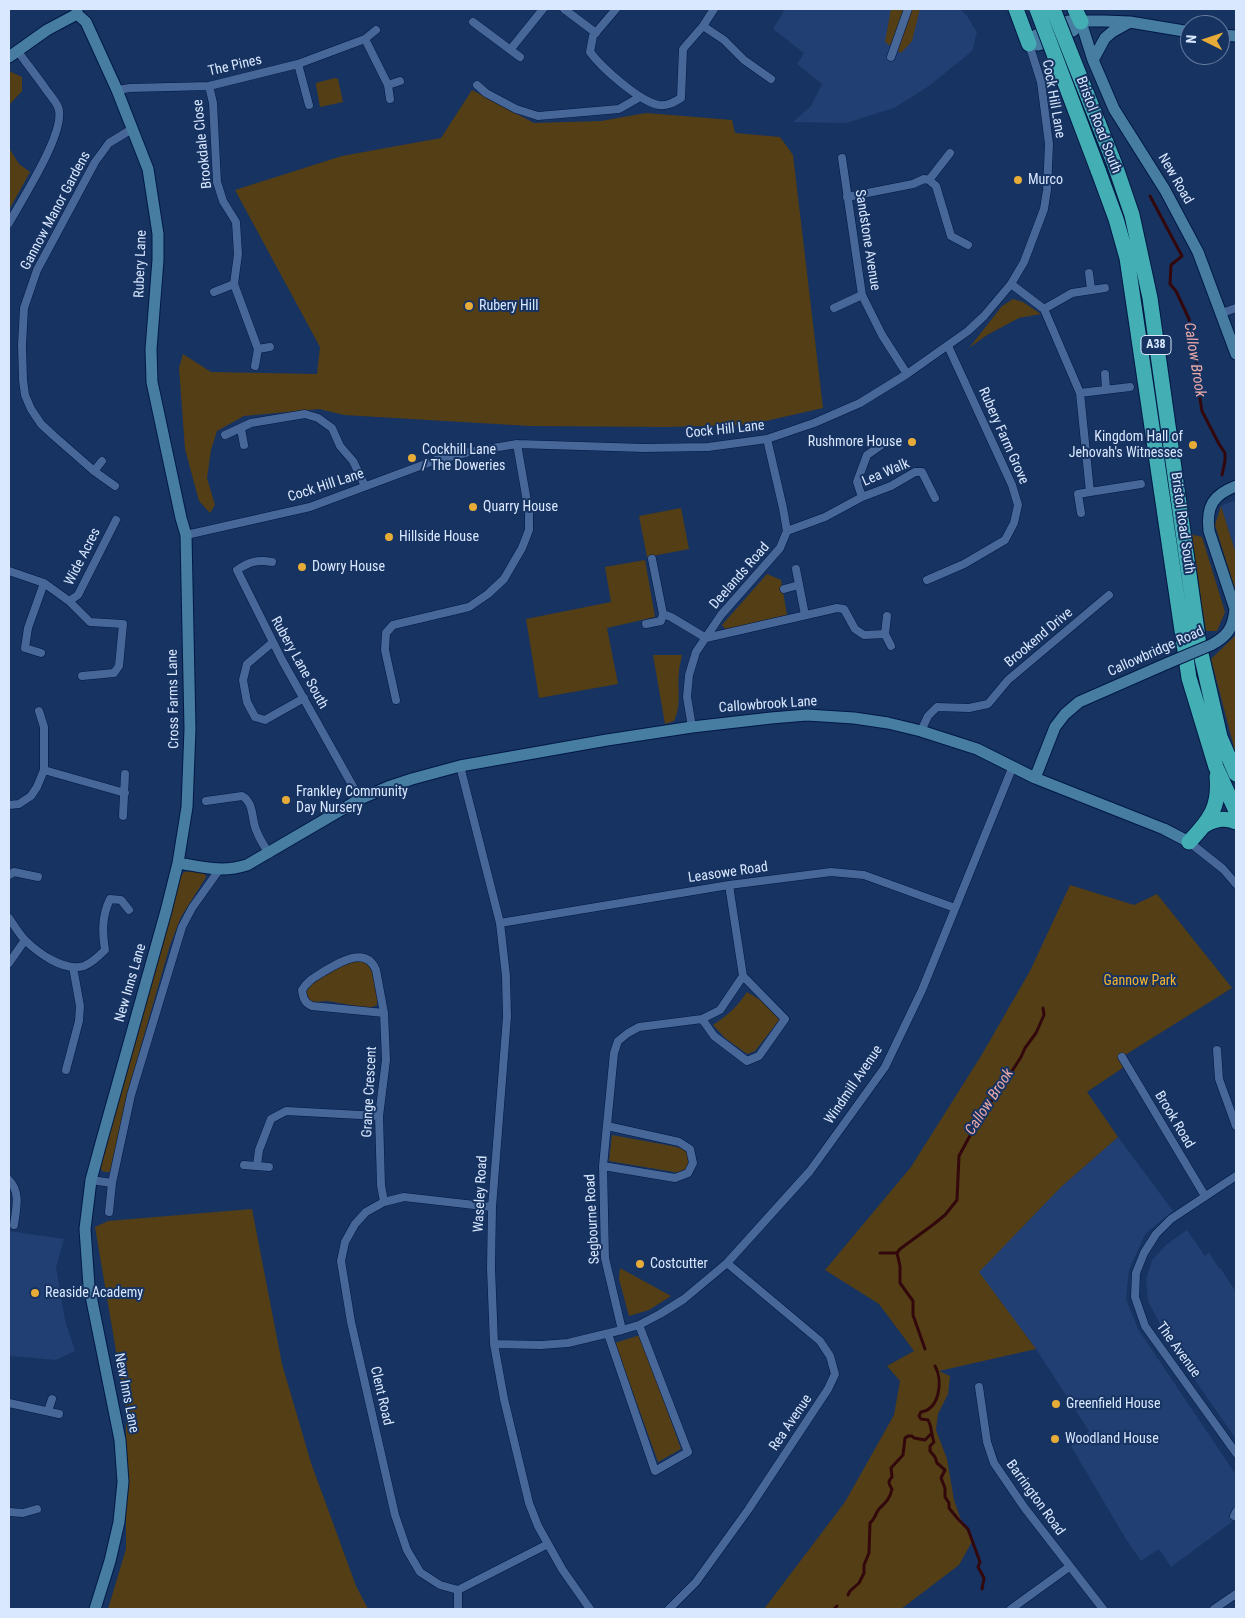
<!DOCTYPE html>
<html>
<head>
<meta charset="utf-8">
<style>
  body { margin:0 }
  #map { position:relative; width:1245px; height:1618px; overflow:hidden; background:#173361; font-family:"Roboto Condensed",sans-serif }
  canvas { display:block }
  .frame { position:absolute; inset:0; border:10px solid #d9e8ff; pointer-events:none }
  .north { position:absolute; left:1180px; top:15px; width:50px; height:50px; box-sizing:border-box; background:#173361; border:1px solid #657ba0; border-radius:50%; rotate:274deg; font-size:14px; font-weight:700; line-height:20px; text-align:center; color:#d9e8ff }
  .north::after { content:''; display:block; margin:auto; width:18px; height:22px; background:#e7ac37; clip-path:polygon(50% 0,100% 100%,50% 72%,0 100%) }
</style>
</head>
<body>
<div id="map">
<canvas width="1245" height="1618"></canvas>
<div class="frame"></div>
<div class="north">N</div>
</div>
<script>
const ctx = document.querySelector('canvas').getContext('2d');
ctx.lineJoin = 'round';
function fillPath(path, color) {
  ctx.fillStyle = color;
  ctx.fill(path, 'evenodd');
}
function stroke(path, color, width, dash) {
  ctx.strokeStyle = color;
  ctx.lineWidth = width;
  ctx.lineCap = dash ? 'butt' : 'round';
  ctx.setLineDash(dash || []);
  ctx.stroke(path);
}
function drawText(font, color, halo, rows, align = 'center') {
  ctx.font = font + ' "Roboto Condensed",sans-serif';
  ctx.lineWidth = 4;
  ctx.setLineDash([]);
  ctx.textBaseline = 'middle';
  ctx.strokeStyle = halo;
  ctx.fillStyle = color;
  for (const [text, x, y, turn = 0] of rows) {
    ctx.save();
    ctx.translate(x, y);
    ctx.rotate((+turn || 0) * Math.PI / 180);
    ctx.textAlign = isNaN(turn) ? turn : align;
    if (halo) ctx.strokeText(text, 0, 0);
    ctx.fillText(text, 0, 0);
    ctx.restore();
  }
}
const built = new Path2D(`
  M785,9H960L967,16L977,32L972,51L929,86L894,108L846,123L793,122L811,106L822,84L797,64L804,53L773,29Z
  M1236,500V554L1221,506Z
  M1118,1137L1173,1211L1145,1234L1129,1270L1126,1299L1138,1329L1236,1475V1519L1171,1567L1159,1549L1141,1561L1124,1536L1071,1446L1089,1431L1036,1349L978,1272L1061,1187Z
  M1187,1230L1205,1256L1209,1252L1218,1267L1221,1269L1236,1292V1439L1172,1347L1148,1301L1146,1280L1152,1260L1167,1244Z
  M9,1231L64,1239L56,1267L65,1320L75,1351L56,1360L9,1356Z`);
const green = new Path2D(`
  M891,9H920L912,41L901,53L885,42Z
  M9,71L22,77V91L9,105Z
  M335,78L338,79L343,102L320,107L316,85V83Z
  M472,90L534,123L601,121L646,113L732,120L735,133L780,137L793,155L823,408L748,425L666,427L530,426L344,415L319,409L244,416L217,431L211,450L207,478L215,505L210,513L199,501L185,449L179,368L183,354L211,372L317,374L320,347L235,190L342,156L441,138Z
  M9,148L19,164L30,172L9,210Z
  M1013,299L1023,302L1041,314L1019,318L987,335L969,348L1002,306Z
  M1221,506L1236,554V593L1215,525Z
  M681,508L689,549L647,557L639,516Z
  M1191,534L1202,537L1225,612L1217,631H1206Z
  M645,560L655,617L607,628L618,684L539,698L526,619L611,602L605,567Z
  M767,574L781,580L787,615L726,630L722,625Z
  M1236,635V755L1211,659Z
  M653,655H682C681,661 679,666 679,672C677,690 682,704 674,721L665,724Z
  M191,871H200L205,874L206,877L181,917L170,945L127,1094L111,1172H106L102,1171L100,1166L166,933L179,879L184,872Z
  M1070,885L1134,905L1157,894L1232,988L1122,1057L1127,1065L1087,1092L1118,1137L1061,1187L979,1272L1036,1349L939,1371L950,1376L948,1394L938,1414L936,1430L947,1459L954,1500L962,1523L973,1540L959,1565L901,1609H764L845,1502L894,1415L900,1381L887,1366L914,1351L879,1304L825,1270L911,1167L981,1056L1030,971Z
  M353,959L367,962C375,975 378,990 377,1005L372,1007L367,1008L328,1001L311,1002L306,998V991L317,979Z
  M747,992L767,1004L780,1019L755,1051L747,1054L725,1038L713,1025C727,1016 738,1006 747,992Z
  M612,1135L672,1146L687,1150L689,1158L688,1168L681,1173L674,1172L609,1161Z
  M252,1209L282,1364L311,1463L356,1586L368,1609H108L126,1549V1410L95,1227L108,1221Z
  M620,1268L671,1296L649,1310L629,1316L619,1279Z
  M640,1335L681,1449L658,1462L615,1343Z`);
const stream = new Path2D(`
  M1150,196L1182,256L1171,265L1170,284L1176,291L1189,319L1198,371L1200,399L1202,411L1219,444L1225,453V461L1222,475
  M880,1253H897
  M925,1349L913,1315V1301L900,1283V1266L897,1253L900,1249L934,1224L945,1215L957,1200L959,1156L973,1130L974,1122L987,1107L1005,1082L1021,1057L1025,1048L1036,1033L1044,1015L1043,1008
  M935,1366C943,1380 940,1409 921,1412L919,1416L921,1419L928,1420C932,1426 931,1435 934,1442L930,1446V1451L935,1457L937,1463L945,1470L941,1478L945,1488V1497L949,1503V1508L958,1519L968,1529L980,1562L978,1567L984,1578L982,1589
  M848,1595L850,1591L859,1583L864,1573V1565L869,1553L870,1523C875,1519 875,1514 879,1509C886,1502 890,1499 892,1489C889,1484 887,1482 892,1477L891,1468L903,1455L905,1438L908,1436H912L914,1438L925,1440L931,1434
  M834,1609L837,1606`);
const street = new Path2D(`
  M564,9L596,33
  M616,9L593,36L590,52C602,68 640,102 659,105C668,106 674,102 681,98L683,49L703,26L714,9
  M473,22L520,57
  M703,26L724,40L744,60L771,79
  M365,39L388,85L390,99
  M510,50L543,9
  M891,57L908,9
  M298,64L309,105
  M388,85L400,81
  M477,85L486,93L516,109L538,116L619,109L640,97
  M209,86L213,103L217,182L223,201L236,222L238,254L234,284L258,349L255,366
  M117,90L130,88L209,86L298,64L365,39L376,30
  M842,158L862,295L882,335L907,374
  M929,180L936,186L951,236L968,245
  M847,197L913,184L924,179L929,180L950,153
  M9,223C21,201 68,129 58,107C55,100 49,94 45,88C36,75 26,63 17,50
  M1089,273L1091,289
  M1011,284L1044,309L1080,393L1090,492L1078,494L1081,513
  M214,292L234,284
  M834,308L862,295
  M1044,309L1072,293L1105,288
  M1222,313L1236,308
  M258,349L270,347
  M1105,374L1106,389
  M1080,393L1130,387
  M241,429L244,445
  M225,435L251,423L305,414L318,418L332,428L340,446L353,461L365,486
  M94,471L102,461
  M115,486L94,471L54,436L41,424L31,409L25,395L23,380L22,345L24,308L37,270L95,162L109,143L132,129
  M1090,492L1141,484
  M862,497L857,482L867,455L886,442
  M787,531L825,517L862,497L891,486L915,472H922L935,498
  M186,535L310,507L436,460L469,452L517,444L644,448L708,447L767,439L814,423L860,403L907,374L968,331L984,316L1011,284L1024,262L1044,209L1047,190L1049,144L1041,82L1029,44
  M652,559L663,614
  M272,562C257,559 249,562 237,570L282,660L360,799
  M796,569L805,615
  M9,571L44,583L69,601L90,622L123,624L119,666L114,673L82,676
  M927,580L964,564L1005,540L1014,523L1018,505L1012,485L948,346
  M784,589L799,585
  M69,601L78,595L116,520
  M887,616L885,634L891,646
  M646,624L661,621L663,614L671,617L706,638L837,608L844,609L855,629L864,635L885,634
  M273,642L247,664L243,680L247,702L255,717L265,720L304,698
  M41,653L25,648L28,628L44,583
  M396,700L385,650L386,633L393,625L469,607L488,594L504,579L522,548L529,530V513L517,444
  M692,727L687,697L689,675L696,652L721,615L780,548L787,531L783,508L767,439
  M921,731L928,716L937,707L969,708L988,704L1008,680L1109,595
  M460,766L500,923L506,976L507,1017L492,1207L491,1268L494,1344L504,1399L529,1503L538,1526L562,1569L590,1609
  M44,770L125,793
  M206,801L242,796C255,803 251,821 257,832C260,840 265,847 269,854
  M9,805L19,804L31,796L37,787L44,770V727L39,711
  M123,816L125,774
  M1189,842L1223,869L1236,884
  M9,875L14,872L38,877
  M9,918C14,925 19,934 25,940C38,953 64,972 84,966C92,963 99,956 105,950C102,931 102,916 110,899L121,900L129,910
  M500,923L729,885L831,872L864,875L955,908
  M9,963L25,940
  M384,1013L312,1006C304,1003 303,997 302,990C307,981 315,977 323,972C338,963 366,945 376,970L384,1013L386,1060L379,1116L381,1185L384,1202
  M702,1019L714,1036L747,1061L759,1056L785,1019L743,976
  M1217,1050L1219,1079L1236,1126
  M1122,1057L1205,1196
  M66,1070L79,1021L80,1006L73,967
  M244,1165L269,1167
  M257,1165L259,1150L271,1119L286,1111L379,1116
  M603,1166L675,1178L688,1173L693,1163L690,1149L679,1142L607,1126
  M1236,1176L1171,1219L1156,1234L1144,1253L1136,1273L1135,1297L1145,1326L1236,1453
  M9,1180C21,1192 16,1209 14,1225
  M91,1180L112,1183L131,1095L182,927L192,908L219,870
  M492,1207L404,1197L384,1202L366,1212L355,1224L345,1242L341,1261L351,1322L395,1515L407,1550L420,1572L440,1585L458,1590L548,1544
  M109,1212L112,1183
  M622,1330L605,1258L603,1166L614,1053L618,1041L628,1033L639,1027L702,1019L720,1010L743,976L729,885
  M608,1334L655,1471L688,1452L639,1325
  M494,1344L541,1345L568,1343L622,1330L639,1325L660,1314L684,1299L727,1263L810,1171L885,1067L922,990L1013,766
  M979,1387L987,1442L994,1463L1024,1507L1103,1609
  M9,1403L59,1414
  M48,1411L52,1399
  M9,1512L23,1513L37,1509
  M1234,1516L1236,1512
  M458,1609V1590
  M669,1609L696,1582L748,1510L828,1389L835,1374L830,1356L820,1341L727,1263
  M1011,1609L1069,1567
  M1214,1609L1236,1594`);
const secondary = new Path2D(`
  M77,9V14L86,22L117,90L148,169L158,234V260L151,349L152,382L181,518L186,535L190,729L187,807L178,863L166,911L101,1143L91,1180L85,1229L89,1286L120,1440L123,1482L119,1522L110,1561L95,1609
  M1081,22L1093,60L1114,109L1165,190L1198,252L1236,354
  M1220,35L1236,36
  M1029,44L1036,35L1068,21H1104L1130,22L1190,32
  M1029,44L1039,45L1073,31L1081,22
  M9,57L47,30L77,14
  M1093,60L1105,38L1112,32L1130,22
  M1211,645C1228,636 1233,628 1235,609L1209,531C1206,506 1213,495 1236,486
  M1035,778L1055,727L1065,714L1079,702L1168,663
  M178,863C203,867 222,873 247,865L360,799L388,787L412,779L460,766L607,740L692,727L771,718L807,715L854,718L888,723L921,731L977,749L1035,778L1164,829L1189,842`);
const highway = new Path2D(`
  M1016,9L1029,44
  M1075,9L1081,22
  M1115,165L1132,215L1150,298L1199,645L1220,737L1236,774
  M1098,170L1116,219L1127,258L1189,678L1216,767L1236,811
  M1205,825C1215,819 1225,817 1236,822
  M1189,842C1210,820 1220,807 1217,776`);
const secondaryBridge = new Path2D(`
  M1168,663L1211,645`);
const highwayBridge = new Path2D(`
  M1037,9L1098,170
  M1053,9L1115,165`);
const markers = [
  [1018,180,5,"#e7ac37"],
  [469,306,5,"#e7ac37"],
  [912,442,5,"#e7ac37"],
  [1193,445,5,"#e7ac37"],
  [412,458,5,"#e7ac37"],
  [473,507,5,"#e7ac37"],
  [389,537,5,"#e7ac37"],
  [302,567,5,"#e7ac37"],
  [286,800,5,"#e7ac37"],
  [640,1264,5,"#e7ac37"],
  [35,1293,5,"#e7ac37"],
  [1056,1404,5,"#e7ac37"],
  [1055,1439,5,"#e7ac37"]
];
const shields = [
  [1156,345,30]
];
const shieldNames = [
  ["A38",1156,345]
];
const streetNames = [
  ["The Pines",235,66,-13],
  ["Cock Hill Lane",1053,99,80],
  ["Bristol Road South",1098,125,69],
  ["Brookdale Close",203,144,-96],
  ["New Road",1175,179,60],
  ["Gannow Manor Gardens",56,211,-62],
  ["Sandstone Avenue",867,240,81],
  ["Rubery Lane",141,264,-88],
  ["Cock Hill Lane",725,430,-6],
  ["Rubery Farm Grove",1003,436,66],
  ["Lea Walk",886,473,-23],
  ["Cock Hill Lane",326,486,-18],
  ["Bristol Road South",1182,523,82],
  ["Wide Acres",83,557,-63],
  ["Deelands Road",740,576,-49],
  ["Brookend Drive",1039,638,-40],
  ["Callowbridge Road",1156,652,-24],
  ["Rubery Lane South",299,663,61],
  ["Cross Farms Lane",174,699,-91],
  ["Callowbrook Lane",768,705,-4],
  ["Leasowe Road",728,873,-8],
  ["New Inns Lane",131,983,-74],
  ["Windmill Avenue",854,1085,-56],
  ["Grange Crescent",370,1092,-87],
  ["Brook Road",1174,1120,59],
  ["Waseley Road",481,1194,-87],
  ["Segbourne Road",593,1219,-93],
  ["The Avenue",1178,1350,54],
  ["New Inns Lane",126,1393,79],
  ["Clent Road",381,1396,77],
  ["Rea Avenue",791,1423,-56],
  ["Barrington Road",1035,1498,54]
];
const poiNames = [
  ["Murco",1028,180],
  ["Rubery Hill",479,306],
  ["Kingdom Hall of",1183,437,"right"],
  ["Jehovah's Witnesses",1183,453,"right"],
  ["Rushmore House",902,442,"right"],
  ["Cockhill Lane",422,450],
  ["/ The Doweries",422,466],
  ["Quarry House",483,507],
  ["Hillside House",399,537],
  ["Dowry House",312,567],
  ["Frankley Community",296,792],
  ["Day Nursery",296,808],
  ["Costcutter",650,1264],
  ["Reaside Academy",45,1293],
  ["Greenfield House",1066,1404],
  ["Woodland House",1065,1439]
];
const parkNames = [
  ["Gannow Park",1140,981]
];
const waterNames = [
  ["Callow Brook",1194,360,81],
  ["Callow Brook",990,1102,-57]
];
fillPath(built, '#213f72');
fillPath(green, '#543e15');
stroke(stream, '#32080c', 3);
stroke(street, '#011944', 9);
stroke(secondary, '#011944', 13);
stroke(highway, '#011944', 17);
stroke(street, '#486799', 8);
stroke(secondary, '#467da1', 11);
stroke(highway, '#43afb5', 15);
stroke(secondaryBridge, '#011944', 13, []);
stroke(highwayBridge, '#011944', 17, []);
stroke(secondaryBridge, '#467da1', 11);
stroke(highwayBridge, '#43afb5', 15);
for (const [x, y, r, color] of markers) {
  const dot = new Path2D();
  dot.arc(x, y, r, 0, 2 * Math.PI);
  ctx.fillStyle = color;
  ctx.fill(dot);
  stroke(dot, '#173361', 2);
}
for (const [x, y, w] of shields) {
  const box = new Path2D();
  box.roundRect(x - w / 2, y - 9.5, w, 19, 4);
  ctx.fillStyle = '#173361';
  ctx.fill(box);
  stroke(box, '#d9e8ff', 1);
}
drawText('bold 12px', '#d9e8ff', null, shieldNames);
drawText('14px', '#d9e8ff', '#173361', streetNames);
drawText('14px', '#d9e8ff', '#173361', poiNames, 'left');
drawText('14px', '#f6b42d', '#173361', parkNames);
drawText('italic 15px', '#edaba9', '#173361', waterNames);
</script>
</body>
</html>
